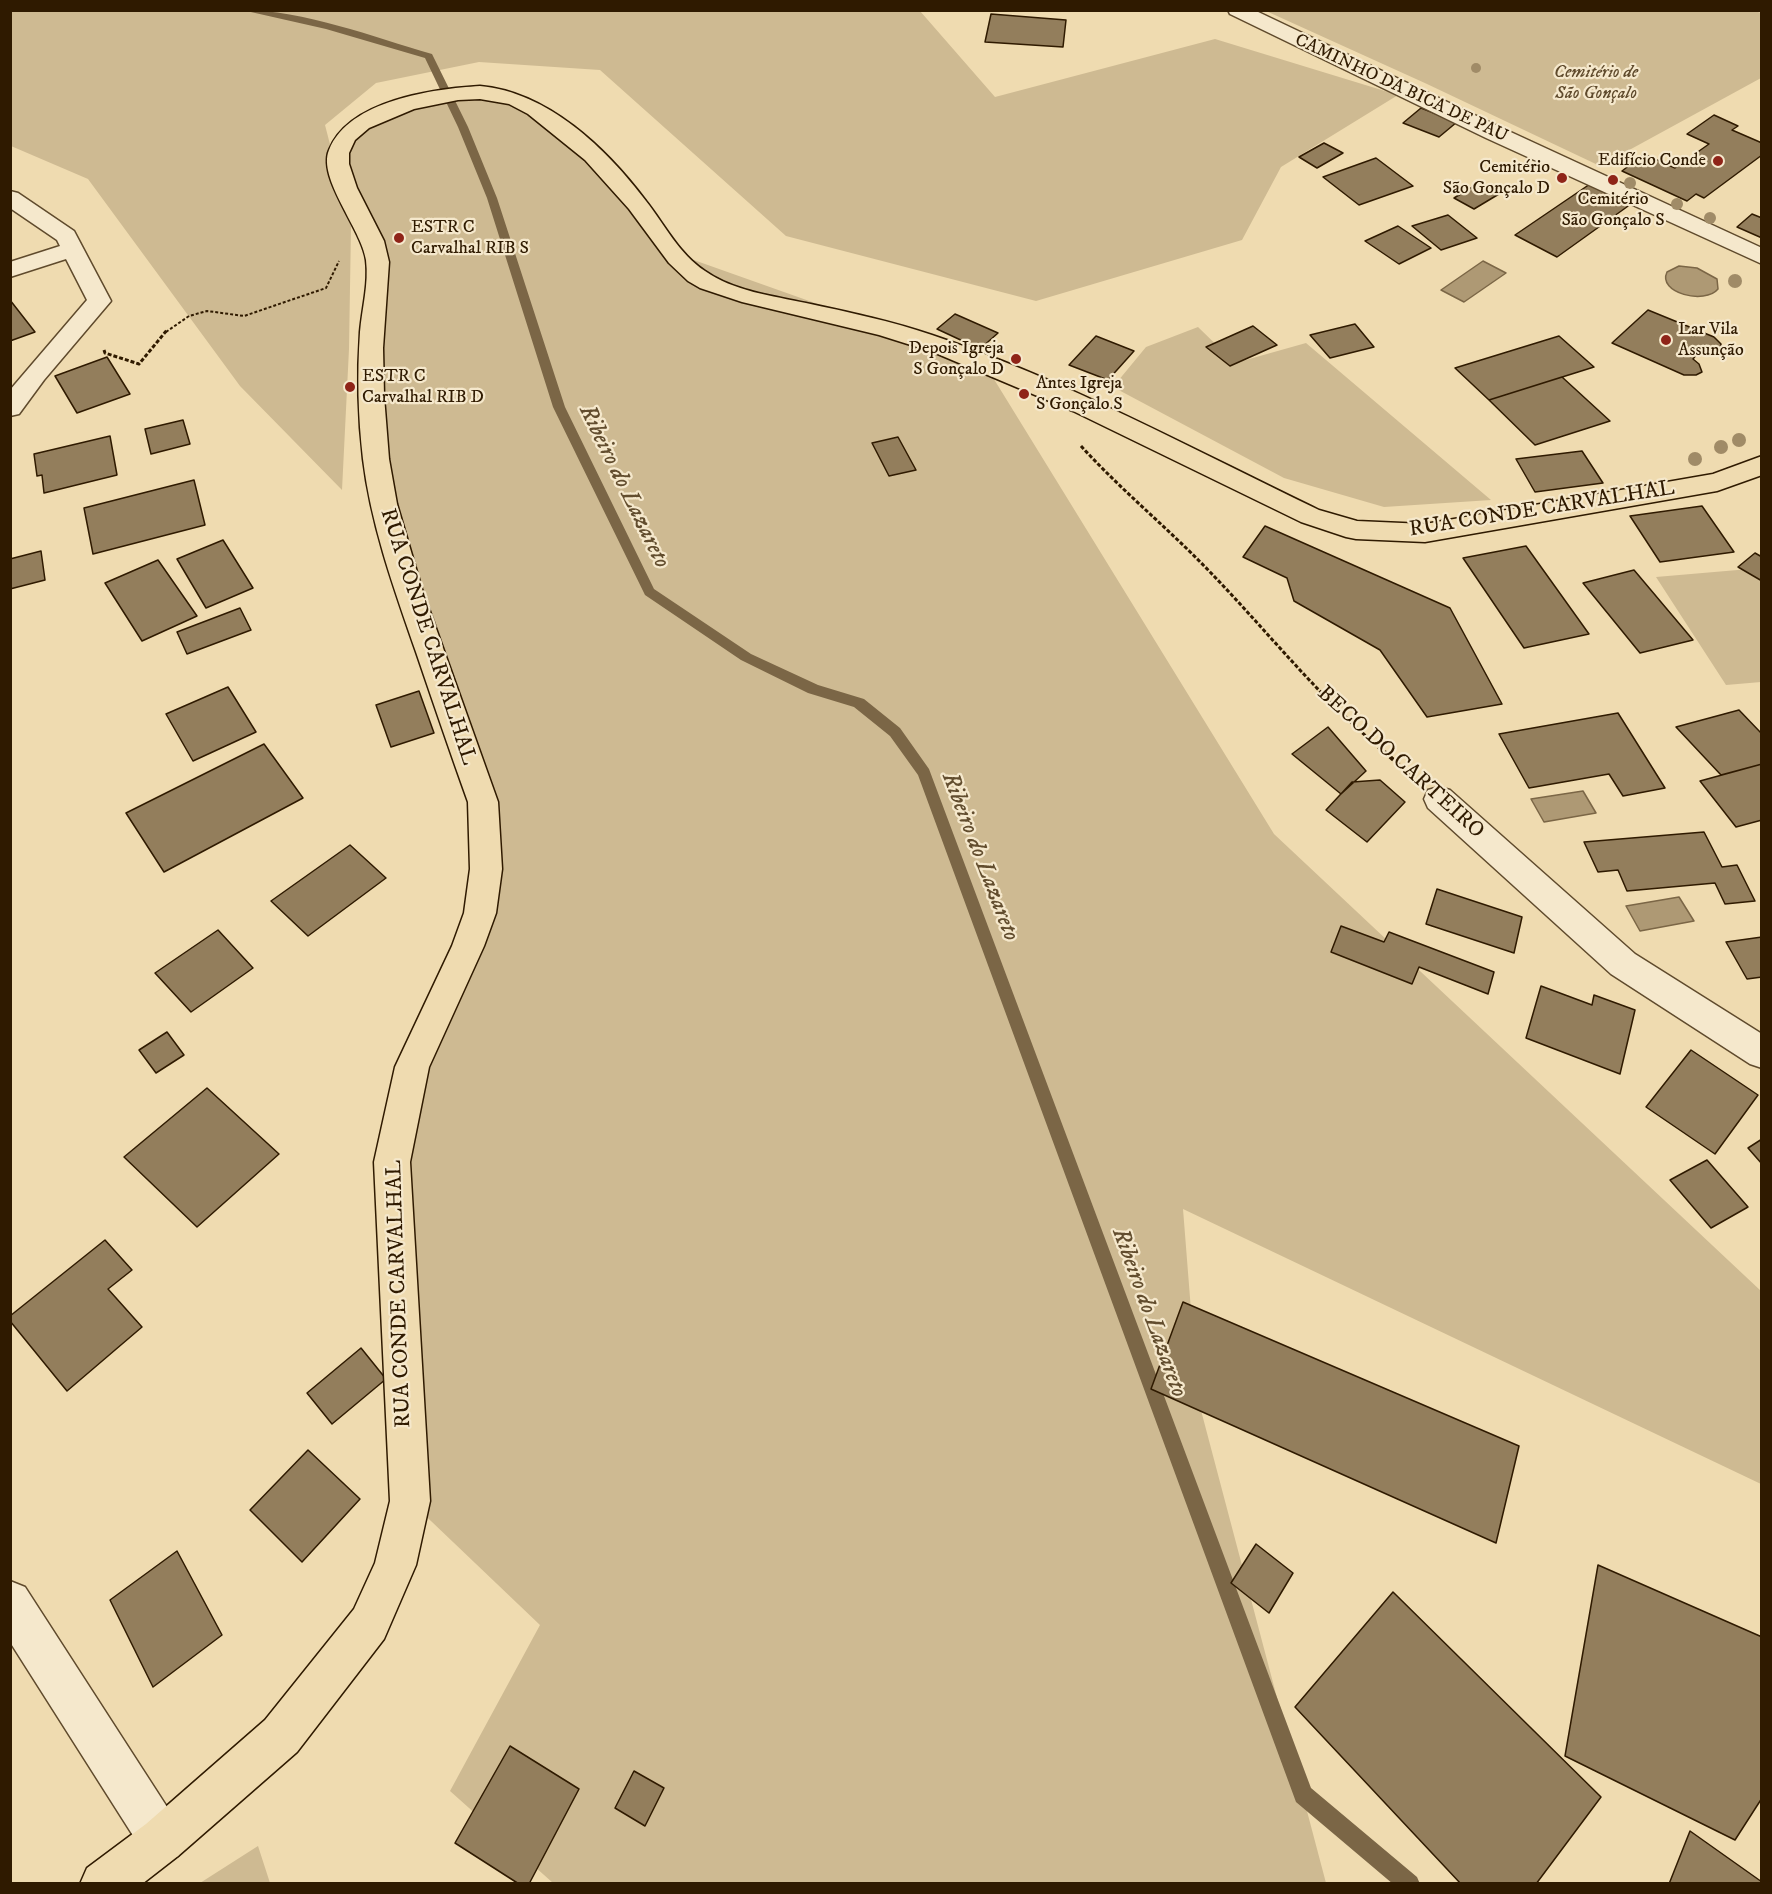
<!DOCTYPE html>
<html>
<head>
<meta charset="utf-8">
<style>
  body { margin:0 }
  #map { position:relative; width:1772px; height:1894px; overflow:hidden; background:#efdbb0; font-family:"IM FELL DW Pica",serif }
  canvas { display:block }
  .frame { position:absolute; inset:0; border:12px solid #2f1a00; pointer-events:none }
</style>
</head>
<body>
<div id="map">
<canvas width="1772" height="1894"></canvas>
<div class="frame"></div>
</div>
<script>
const ctx = document.querySelector('canvas').getContext('2d');
ctx.lineJoin = 'round';
function fillPath(path, color) {
  ctx.fillStyle = color;
  ctx.fill(path, 'evenodd');
}
function stroke(path, color, width, dash) {
  ctx.strokeStyle = color;
  ctx.lineWidth = width;
  ctx.lineCap = dash ? 'butt' : 'round';
  ctx.setLineDash(dash || []);
  ctx.stroke(path);
}
function drawText(font, color, halo, rows, align = 'center') {
  ctx.font = font + ' "IM FELL DW Pica",serif';
  ctx.lineWidth = 4.5;
  ctx.setLineDash([]);
  ctx.textBaseline = 'middle';
  ctx.strokeStyle = halo;
  ctx.fillStyle = color;
  for (const [text, x, y, turn = 0] of rows) {
    ctx.save();
    ctx.translate(x, y);
    ctx.rotate((+turn || 0) * Math.PI / 180);
    ctx.textAlign = isNaN(turn) ? turn : align;
    if (halo) ctx.strokeText(text, 0, 0);
    ctx.fillText(text, 0, 0);
    ctx.restore();
  }
}
const green = new Path2D(`
  M11,10L920,11L995,97L1215,39L1398,95L1281,167L1242,240L1036,301L786,236L600,70L479,62L376,83L325,125L351,226L349,349L342,490L240,386L88,179L11,146Z
  M1266,11H1755L1761,13V78L1600,166L1427,84Z
  M470,91L540,111L674,253L984,363L1274,834L1761,1291V1484L1183,1209L1198,1399L1326,1883H553L450,1791L540,1625L410,1501L392,1162L468,946L486,832L383,510L378,276L342,175L358,125Z
  M1198,327L1235,363L1306,343L1491,500L1384,507L1284,478L1113,387L1146,347Z
  M1761,568V682L1726,685L1656,577Z
  M258,1846L270,1883H200Z`);
const water = new Path2D(`
  M1483,261L1506,273L1464,302L1441,290Z
  M1679,266L1697,268L1717,279L1718,289C1705,305 1657,293 1667,272Z
  M1583,791L1596,813L1544,822L1531,799Z
  M1679,897L1694,921L1640,931L1626,906Z`);
const stream = new Path2D(`
  M242,10C304,10 373,37 432,54L468,127L497,198L565,407L654,589L751,654L818,685L864,699L900,728L929,769L1311,1788L1417,1877L1420,1884H1393L1296,1802L918,775L890,736L854,707L808,693L741,660L645,595L553,407L487,198L458,127L425,58L326,29Z`);
const building = new Path2D(`
  M991,14L1066,20L1063,47L985,42Z
  M1421,108L1457,122L1439,137L1403,123Z
  M1714,115L1738,126L1732,130L1762,143V155L1704,198L1696,194L1687,201L1622,171L1644,154L1675,168L1709,144L1687,134Z
  M1324,143L1343,153L1317,168L1299,157Z
  M1376,158L1413,186L1359,205L1323,177Z
  M1479,183L1499,194L1474,209L1454,198Z
  M1590,184L1631,204L1557,257L1515,235Z
  M1752,214L1762,218V238L1737,227Z
  M1448,215L1477,238L1441,250L1412,226Z
  M1398,226L1431,248L1399,264L1365,241Z
  M10,300L35,332L10,341Z
  M1648,310L1714,337L1721,344L1720,349L1711,352L1700,350L1693,359L1699,364L1702,372L1696,375H1684L1612,343Z
  M955,314L998,333L980,349L937,329Z
  M1355,324L1374,347L1330,358L1310,335Z
  M1253,326L1277,345L1230,366L1206,347Z
  M1096,336L1134,351L1108,380L1069,365Z
  M1559,336L1594,367L1489,400L1455,368Z
  M107,357L130,394L77,413L55,376Z
  M1562,377L1610,421L1535,445L1489,400Z
  M183,420L190,444L151,454L145,429Z
  M110,436L117,475L44,493L42,475L37,476L34,454Z
  M898,437L916,470L889,476L872,443Z
  M1582,451L1603,483L1535,492L1516,459Z
  M194,480L205,525L93,554L84,508Z
  M1702,506L1734,552L1660,562L1630,516Z
  M1265,526L1450,608L1502,704L1427,717L1380,650L1294,601L1287,578L1243,557Z
  M223,540L253,588L206,608L177,559Z
  M1526,546L1589,634L1524,648L1463,558Z
  M41,551L45,580L10,589V559Z
  M1755,553L1762,557V581L1738,567Z
  M158,560L197,616L142,641L105,583Z
  M1634,570L1693,640L1640,653L1583,583Z
  M240,608L251,630L187,654L177,632Z
  M228,687L256,732L193,761L166,714Z
  M419,691L434,733L391,747L376,705Z
  M1739,710L1762,734V764L1721,775L1676,727Z
  M1618,713L1665,788L1623,796L1609,774L1529,788L1499,734Z
  M1328,727L1366,771L1341,794L1292,754Z
  M264,744L303,798L164,872L126,813Z
  M1762,764V820L1736,827L1700,781Z
  M1380,780L1405,802L1367,842L1326,810L1352,782Z
  M1704,832L1722,867L1737,865L1755,901L1725,904L1715,883L1627,891L1618,870L1598,872L1584,842Z
  M350,845L386,878L308,936L271,901Z
  M1437,889L1522,917L1514,953L1426,924Z
  M1341,926L1384,942L1389,932L1494,972L1488,994L1419,967L1412,984L1331,952Z
  M218,930L253,968L191,1012L155,973Z
  M1762,937V977L1747,979L1726,942Z
  M1541,986L1592,1005L1594,995L1635,1010L1620,1074L1526,1038Z
  M167,1032L184,1055L156,1073L139,1050Z
  M1691,1050L1758,1095L1715,1154L1646,1107Z
  M207,1088L279,1154L197,1227L124,1157Z
  M1762,1139V1164L1748,1148Z
  M1707,1160L1748,1207L1711,1228L1670,1180Z
  M105,1240L132,1270L108,1289L142,1327L67,1391L10,1321V1316Z
  M1183,1302L1519,1446L1496,1543L1151,1389Z
  M361,1348L386,1379L332,1424L307,1393Z
  M308,1450L360,1499L302,1562L250,1510Z
  M1256,1544L1293,1573L1269,1613L1231,1583Z
  M177,1551L222,1635L153,1687L110,1600Z
  M1598,1565L1762,1637V1798L1735,1840L1565,1756Z
  M1393,1592L1601,1797L1536,1884H1461L1295,1707Z
  M510,1746L579,1789L529,1884H519L455,1843Z
  M634,1771L664,1788L645,1826L615,1808Z
  M1690,1831L1762,1882V1884H1669Z`);
const pathFar2 = new Path2D(`
  M166,332L189,316L207,311L244,316L326,288L339,261`);
const pathFar1 = new Path2D(`
  M104,350L105,353L139,364L167,330
  M1081,446C1122,491 1169,529 1211,573C1266,630 1315,692 1375,744`);
const path = new Path2D(`
  M1373,742L1411,775`);
const minor = new Path2D(`
  M1228,10H1254L1502,128L1762,248V264L1486,138L1230,14Z
  M10,191L18,193L74,231L111,301L44,380L19,414L10,416V390L87,300L66,259L10,277V262L60,246L57,240L10,208Z
  M1439,787L1450,790L1635,954L1762,1034V1068L1750,1064L1611,974L1428,808L1424,799L1428,790Z
  M10,1581L25,1587L178,1824L185,1840L178,1856L162,1863L146,1856L10,1642Z`);
const major = new Path2D(`
  M480,86C548,92 607,149 646,201C665,225 679,254 705,271C733,291 773,296 806,303C848,312 891,321 932,335C1066,380 1192,449 1319,510L1357,521L1425,524L1713,474L1762,456V475L1717,491L1425,542L1356,539L1346,537L1301,522L1073,411L933,352L879,335L742,302L700,288L688,281L669,263L629,209L585,160L528,114L509,104L480,99L458,100L414,109L369,128L355,140L349,153V164L357,188L384,241L389,262L383,348L384,396L389,459L397,504L422,589L498,802L502,869L496,913L484,946L429,1067L410,1162L430,1501L416,1565L384,1639L297,1752L178,1856L142,1884H80L87,1868L146,1824L265,1720L354,1609L375,1563L390,1501L374,1162L395,1067L452,946L464,913L470,869L468,802C450,752 433,702 416,652C394,589 371,525 363,459C358,417 357,374 360,332C362,308 369,284 366,260C362,230 317,178 329,150C349,100 433,89 480,86Z`);
const trees = [
  [1476,68,5],
  [1630,183,6],
  [1677,204,6],
  [1710,218,6],
  [1735,281,7],
  [1739,440,7],
  [1721,447,7],
  [1695,459,7]
];
const markers = [
  [1718,161,6,"#8f2418"],
  [1562,178,6,"#8f2418"],
  [1613,180,6,"#8f2418"],
  [399,238,6,"#8f2418"],
  [1666,340,6,"#8f2418"],
  [1016,359,6,"#8f2418"],
  [350,387,6,"#8f2418"],
  [1024,394,6,"#8f2418"]
];
const farParknames = [
  ["Cemitério de",1596,73],
  ["São Gonçalo",1596,94]
];
const farStreetnames = [
  ["CAMINHO DA BICA DE PAU",1401,89,25]
];
const farPoinames = [
  ["Edifício Conde",1706,161,"right"],
  ["Cemitério",1550,168,"right"],
  ["São Gonçalo D",1550,189,"right"],
  ["Cemitério",1613,200,"center"],
  ["São Gonçalo S",1613,221,"center"],
  ["ESTR C",411,228],
  ["Carvalhal RIB S",411,249],
  ["Lar Vila",1678,330],
  ["Assunção",1678,351],
  ["Depois Igreja",1004,349,"right"],
  ["S Gonçalo D",1004,370,"right"],
  ["ESTR C",362,377],
  ["Carvalhal RIB D",362,398],
  ["Antes Igreja",1036,384],
  ["S Gonçalo S",1036,405]
];
const streetNames = [
  ["RUA CONDE CARVALHAL",1542,510,-9],
  ["RUA CONDE CARVALHAL",427,637,72],
  ["BECO DO CARTEIRO",1400,763,42],
  ["RUA CONDE CARVALHAL",400,1294,-92]
];
const waterNames = [
  ["Ribeiro do Lazareto",623,487,64],
  ["Ribeiro do Lazareto",979,857,69],
  ["Ribeiro do Lazareto",1148,1313,70]
];
fillPath(green, '#ceba92');
fillPath(water, '#ae9974');
stroke(water, '#7b6646', 1.5);
fillPath(stream, '#7b6646');
fillPath(building, '#937e5c');
stroke(building, '#2f1a00', 1.5);
stroke(minor, '#5f4a2c', 3);
stroke(major, '#2f1a00', 3);
stroke(pathFar2, '#2f1a00', 2, [3, 2]);
stroke(pathFar1, '#2f1a00', 3, [4, 2]);
stroke(path, '#2f1a00', 4, [4.5, 3]);
fillPath(minor, '#f5e8cc');
fillPath(major, '#efdbb0');
ctx.fillStyle = '#a08b67';
for (const [x, y, r] of trees) {
  ctx.beginPath();
  ctx.arc(x, y, r, 0, 2 * Math.PI);
  ctx.fill();
}
for (const [x, y, r, color] of markers) {
  const dot = new Path2D();
  dot.arc(x, y, r, 0, 2 * Math.PI);
  ctx.fillStyle = color;
  ctx.fill(dot);
  stroke(dot, '#f5e8cc', 2);
}
drawText('italic 18px', '#5f4a2c', '#f5e8cc', farParknames);
drawText('18px', '#2f1a00', '#f5e8cc', farStreetnames);
drawText('18px', '#2f1a00', '#f5e8cc', farPoinames, 'left');
drawText('22px', '#2f1a00', '#f5e8cc', streetNames);
drawText('italic 24px', '#624d2e', '#f5e8cc', waterNames);
</script>
</body>
</html>
